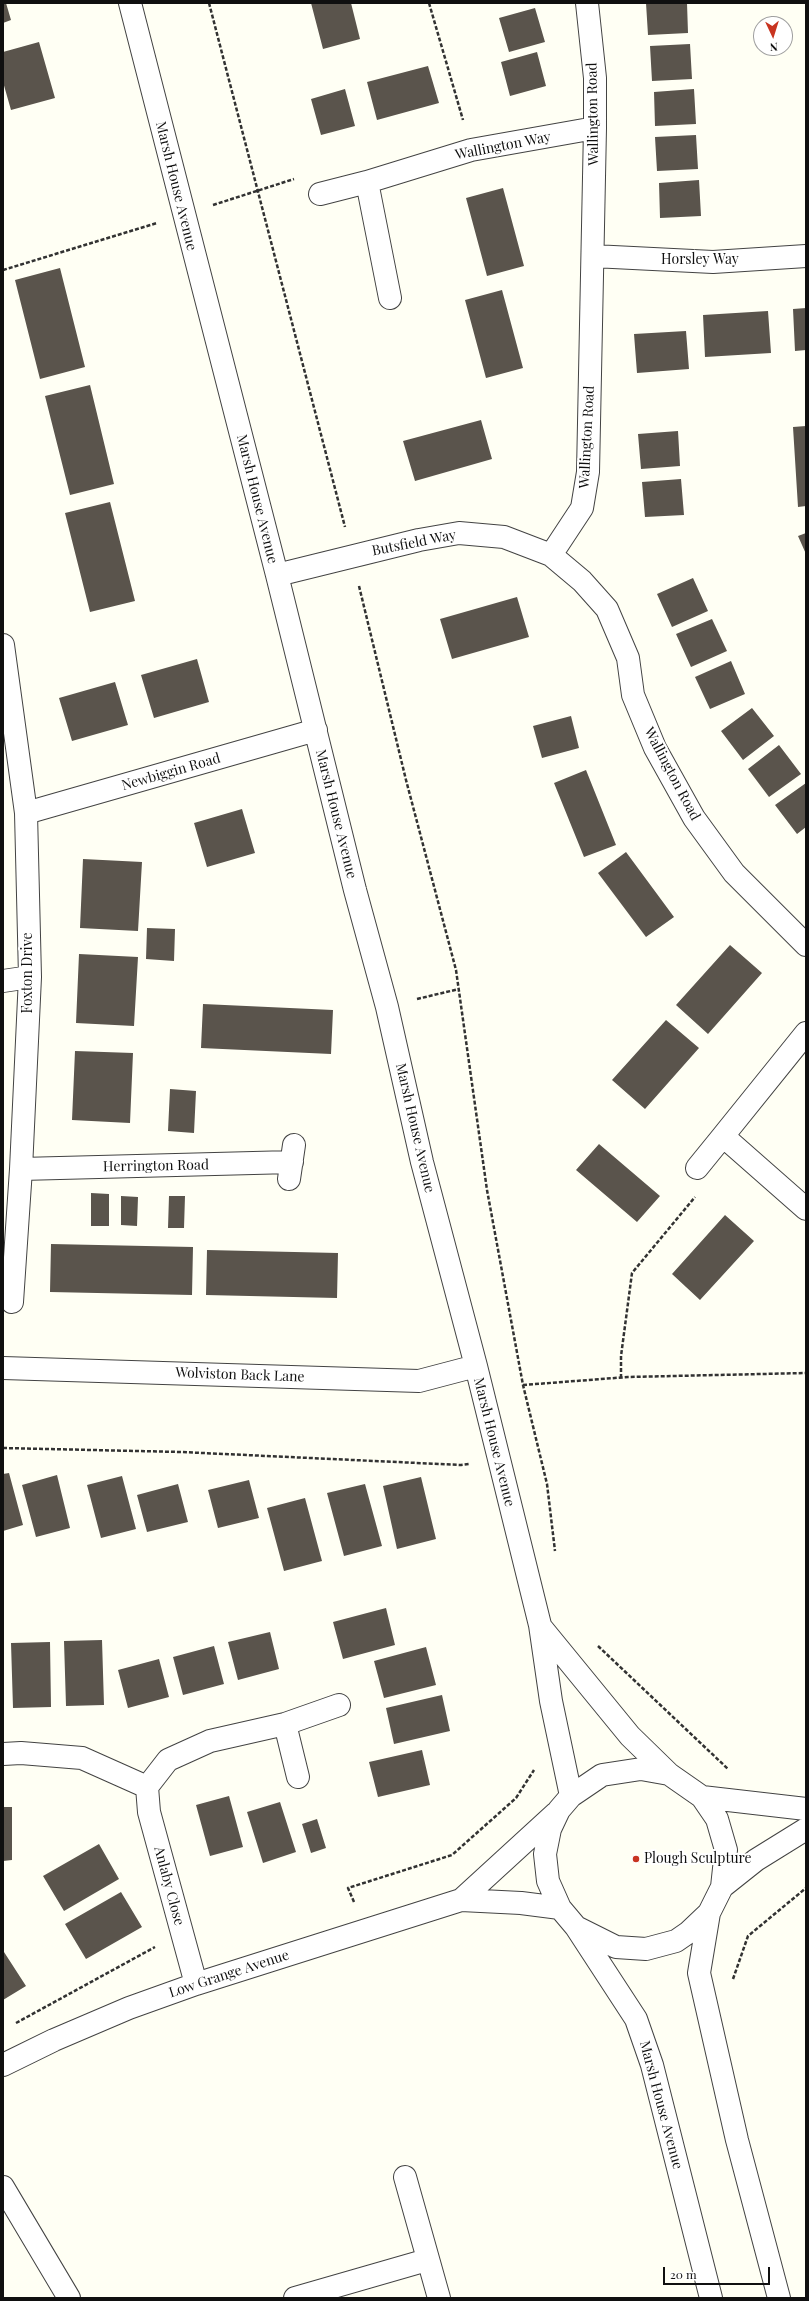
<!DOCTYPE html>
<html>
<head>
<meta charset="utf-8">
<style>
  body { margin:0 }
  #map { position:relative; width:809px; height:2301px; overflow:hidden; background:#fffff4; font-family:"Playfair Display",serif }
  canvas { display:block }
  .frame { position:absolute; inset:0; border:4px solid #101010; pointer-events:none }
  .north { position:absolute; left:753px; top:16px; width:40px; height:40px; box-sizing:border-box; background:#fff; border:1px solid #9f9f9f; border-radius:50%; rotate:176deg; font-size:11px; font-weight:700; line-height:16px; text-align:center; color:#101010 }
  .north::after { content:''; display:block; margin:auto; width:14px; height:18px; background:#c83420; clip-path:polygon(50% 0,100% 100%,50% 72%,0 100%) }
  .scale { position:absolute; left:663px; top:2267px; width:107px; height:18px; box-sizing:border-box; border:2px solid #101010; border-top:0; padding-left:5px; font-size:12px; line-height:14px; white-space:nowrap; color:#101010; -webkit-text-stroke:3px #fff; paint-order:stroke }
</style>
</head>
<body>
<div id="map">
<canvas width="809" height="2301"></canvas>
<div class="frame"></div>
<div class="north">N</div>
<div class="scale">20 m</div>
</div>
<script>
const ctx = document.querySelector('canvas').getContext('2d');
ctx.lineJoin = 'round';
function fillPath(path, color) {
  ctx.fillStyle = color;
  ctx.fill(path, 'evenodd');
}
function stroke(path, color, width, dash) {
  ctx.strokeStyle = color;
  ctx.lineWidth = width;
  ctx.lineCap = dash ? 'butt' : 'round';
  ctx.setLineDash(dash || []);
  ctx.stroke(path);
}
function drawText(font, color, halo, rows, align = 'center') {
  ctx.font = font + ' "Playfair Display",serif';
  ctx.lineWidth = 4;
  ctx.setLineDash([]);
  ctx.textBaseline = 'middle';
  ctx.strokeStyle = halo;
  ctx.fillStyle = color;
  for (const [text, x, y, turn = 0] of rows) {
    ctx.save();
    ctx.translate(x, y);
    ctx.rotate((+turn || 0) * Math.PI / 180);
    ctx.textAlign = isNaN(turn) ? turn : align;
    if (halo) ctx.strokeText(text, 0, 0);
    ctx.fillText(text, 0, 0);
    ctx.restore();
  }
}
const building = new Path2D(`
  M3,3H6L11,20L3,23Z
  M311,3H351L360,39L323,49Z
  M646,3H687L688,33L648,35Z
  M535,8L545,42L509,52L499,18Z
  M39,42L55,98L11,110L3,82V52Z
  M690,44L692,79L652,81L650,46Z
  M537,52L546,86L510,96L501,62Z
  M428,66L439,103L377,120L367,82Z
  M345,89L355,126L321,135L311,99Z
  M694,89L696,124L655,126L654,92Z
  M696,135L698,169L657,171L655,137Z
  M699,180L701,216L660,218L659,183Z
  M503,188L524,266L487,276L466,198Z
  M60,268L85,367L40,379L15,280Z
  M502,290L523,368L486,378L465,300Z
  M806,308V350L795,351L793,309Z
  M768,311L771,353L705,357L703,315Z
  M686,331L689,369L637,373L634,334Z
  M90,385L114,484L70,495L45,396Z
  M481,420L492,459L415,481L403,441Z
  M806,426V506L798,507L793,427Z
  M678,431L680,466L641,469L638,434Z
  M681,479L684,515L645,517L642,482Z
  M110,502L135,601L90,612L65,513Z
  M806,533V554L798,536Z
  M693,578L708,611L672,627L657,594Z
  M517,597L529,637L452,659L440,619Z
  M712,619L727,651L691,667L676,634Z
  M197,659L209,702L154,718L141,675Z
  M731,661L745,694L710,709L695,677Z
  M115,682L128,725L72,741L59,698Z
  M752,708L774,736L743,760L721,731Z
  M571,716L579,748L542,758L533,726Z
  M779,745L801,774L769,797L748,769Z
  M586,770L616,845L584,857L554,783Z
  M806,783V827L797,834L775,805Z
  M242,809L255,853L207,867L194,823Z
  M626,852L674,917L646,937L598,873Z
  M83,859L142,862L138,931L80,928Z
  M147,928L175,929L174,961L146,959Z
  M730,945L762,973L708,1034L676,1005Z
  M79,954L138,957L134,1026L76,1023Z
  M203,1004L333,1010L331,1054L201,1048Z
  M666,1020L699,1048L645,1109L612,1080Z
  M75,1051L133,1053L130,1123L72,1120Z
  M170,1089L196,1091L194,1133L168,1131Z
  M599,1144L660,1196L637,1222L576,1170Z
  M91,1193L109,1194V1226H91Z
  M121,1196L138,1197L137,1226L121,1225Z
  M169,1196H185L184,1228H168Z
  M725,1215L754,1241L700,1300L672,1274Z
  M51,1244L193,1247L192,1295L50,1292Z
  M207,1250L338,1253L337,1298L206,1295Z
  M9,1473L23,1525L3,1531V1474Z
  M57,1475L70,1528L36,1537L22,1485Z
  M122,1476L136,1529L101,1538L87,1485Z
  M421,1477L436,1539L397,1549L383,1486Z
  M249,1480L259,1518L218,1528L208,1490Z
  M178,1484L188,1522L147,1532L137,1495Z
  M365,1484L382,1546L344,1556L327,1493Z
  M305,1498L322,1561L284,1571L267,1508Z
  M386,1608L395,1645L343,1659L333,1622Z
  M270,1632L279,1669L238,1680L228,1642Z
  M102,1640L104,1705L66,1706L64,1641Z
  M50,1642L51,1707L13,1708L11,1643Z
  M214,1646L224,1684L183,1695L173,1657Z
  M426,1647L436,1685L384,1698L374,1661Z
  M159,1659L169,1697L128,1708L118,1670Z
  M442,1695L450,1731L394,1744L386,1708Z
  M422,1750L430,1785L378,1797L369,1762Z
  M229,1796L243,1847L210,1856L196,1805Z
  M280,1802L296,1852L263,1863L247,1812Z
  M3,1807H12V1860L3,1861Z
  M317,1819L326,1848L311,1853L302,1824Z
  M99,1844L119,1879L64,1911L43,1876Z
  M121,1892L142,1927L86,1959L65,1924Z
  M4,1952L26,1986L3,2000V1953Z`);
const path = new Path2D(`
  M209,3L345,527
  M429,3L463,120
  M213,205L294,179
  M3,270L157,223
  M359,586L406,780L456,970L487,1190L523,1385L547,1484L555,1551
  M417,999L459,989
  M621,1378V1356L632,1273L695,1197
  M523,1385L628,1377L806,1373
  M3,1448L181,1452L461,1465L469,1464
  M598,1646L728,1769
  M354,1902L348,1888L452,1855L516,1798L534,1770
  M733,1979L748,1936L806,1888
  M16,2023L155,1947`);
const minor = new Path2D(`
  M130,3L277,575L355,890L387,1007L422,1162L476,1366L540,1625L551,1701L571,1796
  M367,182L471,150L595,128
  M320,194L367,182L390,298
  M593,256L713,262L806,256
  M551,555L582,508L588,472L595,128V78L587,3
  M277,575L419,540L459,533L504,537L551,555L582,581L607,609L628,658L633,695L655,748L694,818L734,873L806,945
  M3,645L26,813L30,977L21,1169L12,1302
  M26,813L316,730
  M3,981L30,977
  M806,1033L723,1136L806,1209
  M697,1168L723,1136
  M21,1169L292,1162
  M289,1179L294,1145
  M3,1368L419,1381L476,1366
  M540,1626L630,1736L669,1774
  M285,1724L298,1777
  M3,1754L21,1753L82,1758L147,1787L149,1812L196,1984
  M147,1787L168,1760L210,1741L285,1724L339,1705
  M702,1797L806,1809
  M722,1887L756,1860L806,1829
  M461,1900L556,1813
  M709,1913L699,1973L737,2140L779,2298
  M576,1927L616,1947L646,1949L676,1941L689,1932L709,1913L722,1887L726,1850L717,1819L702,1797L669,1774L641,1769L602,1775L571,1796L559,1810L550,1829L545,1854L548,1881L560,1908L576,1927L636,2019L652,2065L711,2298
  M3,2065L54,2040L129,2008L196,1984L461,1900L521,1903L560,1908
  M405,2177L439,2298
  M3,2187L69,2298
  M295,2298L427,2260`);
const markers = [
  [636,1859,4,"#c83420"]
];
const streetNames = [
  ["Wallington Road",593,114,-91],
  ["Wallington Way",503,146,-11],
  ["Marsh House Avenue",176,186,76],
  ["Horsley Way",700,260],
  ["Wallington Road",587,437,-87],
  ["Marsh House Avenue",257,499,76],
  ["Butsfield Way",414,543,-11],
  ["Newbiggin Road",171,772,-16],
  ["Wallington Road",672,774,62],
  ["Marsh House Avenue",336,814,76],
  ["Foxton Drive",28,973,-90],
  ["Marsh House Avenue",415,1128,77],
  ["Herrington Road",156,1166,-1],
  ["Wolviston Back Lane",240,1375,2],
  ["Marsh House Avenue",494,1442,76],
  ["Anlaby Close",169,1886,75],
  ["Low Grange Avenue",229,1974,-18],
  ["Marsh House Avenue",661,2105,75]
];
const poiNames = [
  ["Plough Sculpture",644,1859]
];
fillPath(building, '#5a544c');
stroke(minor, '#434343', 24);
stroke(path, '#323232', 2.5, [4, 2]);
stroke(minor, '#fff', 22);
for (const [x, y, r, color] of markers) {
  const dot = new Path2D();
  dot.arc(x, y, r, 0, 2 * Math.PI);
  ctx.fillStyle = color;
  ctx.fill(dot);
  stroke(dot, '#fff', 1.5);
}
drawText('14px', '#101010', '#fff', streetNames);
drawText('14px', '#101010', '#fff', poiNames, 'left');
</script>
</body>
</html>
